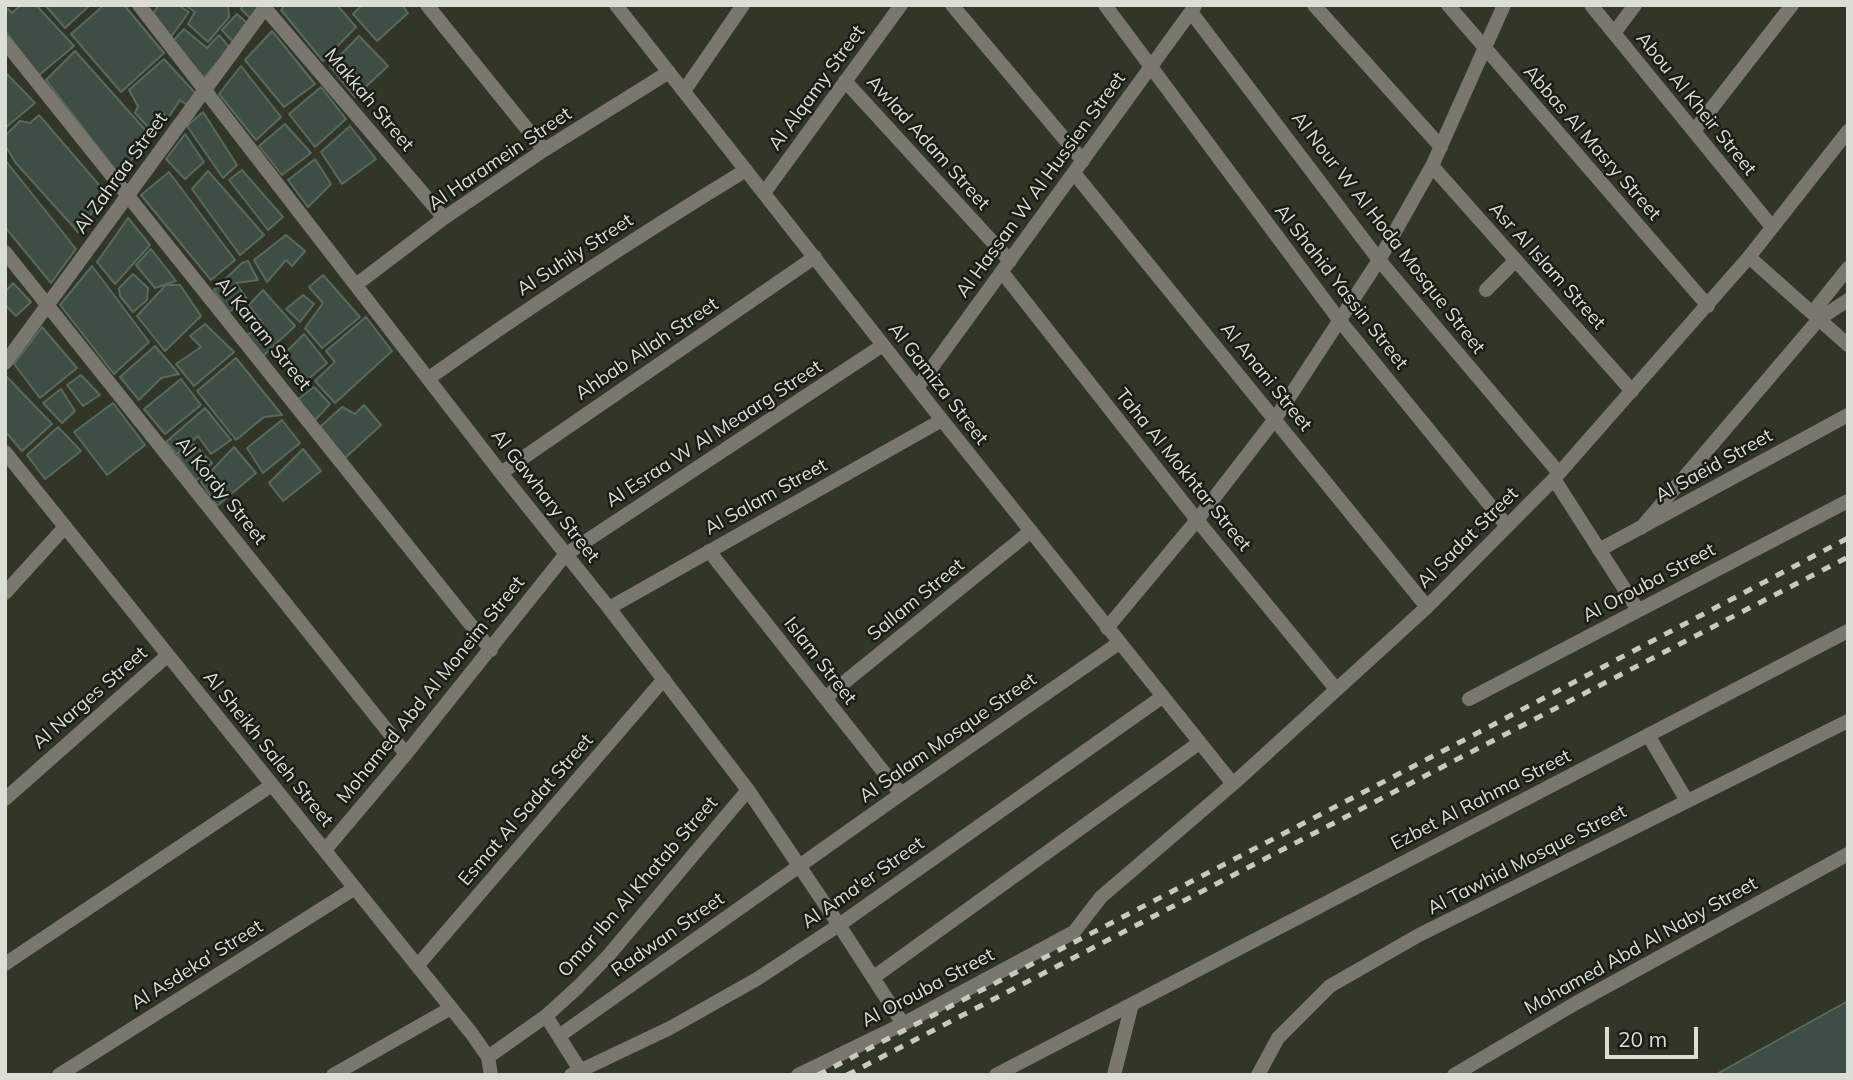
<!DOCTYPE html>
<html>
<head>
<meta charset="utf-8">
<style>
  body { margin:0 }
  #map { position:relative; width:1853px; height:1080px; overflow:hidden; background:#313627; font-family:Mulish,sans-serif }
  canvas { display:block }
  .frame { position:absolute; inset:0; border:7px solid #daded4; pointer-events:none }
  .scale { position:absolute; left:1605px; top:1027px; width:93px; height:32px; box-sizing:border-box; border:4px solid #daded4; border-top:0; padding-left:9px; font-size:21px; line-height:24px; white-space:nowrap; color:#daded4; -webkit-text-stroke:5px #1a1d16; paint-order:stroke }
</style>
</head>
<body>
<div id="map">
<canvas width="1853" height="1080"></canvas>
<div class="frame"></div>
<div class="scale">20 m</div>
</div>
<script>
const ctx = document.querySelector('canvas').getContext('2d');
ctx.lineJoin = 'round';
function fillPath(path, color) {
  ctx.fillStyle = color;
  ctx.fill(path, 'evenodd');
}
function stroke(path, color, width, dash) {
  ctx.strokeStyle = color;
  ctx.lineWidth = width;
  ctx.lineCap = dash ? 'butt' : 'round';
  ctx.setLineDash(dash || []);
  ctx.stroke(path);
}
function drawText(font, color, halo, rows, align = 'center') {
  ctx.font = font + ' Mulish,sans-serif';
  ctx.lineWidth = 5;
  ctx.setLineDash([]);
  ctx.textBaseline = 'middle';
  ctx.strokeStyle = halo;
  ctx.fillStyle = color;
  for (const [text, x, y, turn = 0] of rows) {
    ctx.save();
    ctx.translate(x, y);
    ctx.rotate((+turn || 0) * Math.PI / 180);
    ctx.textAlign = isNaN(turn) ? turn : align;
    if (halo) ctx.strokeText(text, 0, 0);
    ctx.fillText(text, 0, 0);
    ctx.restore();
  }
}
const building = new Path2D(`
  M21,5H36L74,46L39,75L5,31V11L8,9L12,13Z
  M45,5H90L65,28Z
  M104,5H124L164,53L121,92L71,34Z
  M159,5H178L189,12L171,37L153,13Z
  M185,5H228L229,17L208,42L188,24L195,12Z
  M243,5H263L252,20L241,9Z
  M285,5H337L356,27L323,61L281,10Z
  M362,5H402L408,13L377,41L353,14Z
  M237,14L248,24L233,42L222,30Z
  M184,29L207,48L219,35L230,48L204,78L173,41Z
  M272,31L315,84L284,107L245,60Z
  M359,36L388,66L355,97L330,66Z
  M75,51L148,133L121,177L46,80Z
  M164,59L196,94L187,105L180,100L168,118L161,111L149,128L135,113L138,106L129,90Z
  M241,66L281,117L256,140L219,94Z
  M5,72L35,103L5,128Z
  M321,87L346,119L315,147L289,114Z
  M203,112L237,165L223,178L187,126Z
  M39,115L106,193L78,232L15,162L5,145V136L20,121L30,123Z
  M285,124L311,153L282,175L259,146Z
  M350,126L376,159L342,184L321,152Z
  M185,134L204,162L185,179L166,159Z
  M315,159L331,184L308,207L288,180Z
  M5,160L76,249L51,283L5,227Z
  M242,170L283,217L268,230L229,180Z
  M208,171L264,235L240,255L192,189Z
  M169,172L235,260L211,280L141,195Z
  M128,218L150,245L115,284L97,262Z
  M286,235L305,251L292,266L286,260L267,282L254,260Z
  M151,249L176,281L155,288L136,265Z
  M248,261L258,280L236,283L247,299L229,312L214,290L242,263Z
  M92,266L149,342L114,374L60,305Z
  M133,274L148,288L147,300L133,312L120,296L119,288Z
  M323,275L360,317L322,348L305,328L323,303L309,287Z
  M13,283L31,302L16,316L5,305V292Z
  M166,285H180L201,316L165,351L137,316Z
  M263,290L295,326L263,356L247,335L263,324L249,305Z
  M303,295L314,304L300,322L286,309Z
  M366,317L392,351L335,403L315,381L335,362L326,351Z
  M205,324L234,352L194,386L176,364L201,347L190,336Z
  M42,327L77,368L40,398L14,364Z
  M304,334L327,363L299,387L278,360Z
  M155,346L179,374L161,378L139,400L120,377Z
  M236,358L282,415L264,417L236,440L197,391Z
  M81,375L100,395L83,406L67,385Z
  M7,377L52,424L22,451L5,431V380Z
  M181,379L201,405L165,434L144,409Z
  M314,387L330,404L315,420L297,400Z
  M61,389L75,411L62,423L43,403Z
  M113,403L145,445L107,475L74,432Z
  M364,405L381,425L345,458L320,427L342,407L355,414Z
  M205,408L231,440L211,454L198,436L177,454L166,442Z
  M282,420L300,443L263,473L247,448Z
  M58,427L81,451L45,479L27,455Z
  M194,444L212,463L196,481L178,456Z
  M234,447L256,473L217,506L201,482Z
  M303,449L321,471L283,501L269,483Z
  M1848,1001V1075H1715Z`);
const street = new Path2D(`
  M139,5L501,473L609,608L748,790L839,925L903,1024
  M427,5L544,150
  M616,5L942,420L1233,784
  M952,5L1083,161
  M1105,5L1340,321L1507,526
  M1314,5L1441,147
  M1448,5L1708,306
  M1591,5L1772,227
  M265,8L444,218
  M1191,12L1379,260L1559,473
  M1614,33L1635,5
  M5,42L491,650
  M845,81L1010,261
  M684,91L743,5
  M1694,131L1792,5
  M1432,166L1632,391
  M1074,173L1427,607
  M764,193L901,5
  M5,252L406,754
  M1749,257L1848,345
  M1002,272L1197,520L1336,689
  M357,284L444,218L544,150L669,72
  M1486,290L1516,260
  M1812,313L1848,268
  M5,363L267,5
  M429,378C532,305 638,236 746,170
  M917,388L1195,6
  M5,452L472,1034L488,1057L491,1075
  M501,473L815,257
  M1554,479L1638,610
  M1641,528L1819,319L1848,300
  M1599,550L1848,415
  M709,551L901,794
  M5,593L65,527
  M609,608L942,420
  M1107,628L1197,520L1275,419L1379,260L1432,166L1504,5
  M825,698L1031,531
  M1469,699L1848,501
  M1648,735L1687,801
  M5,799L168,655
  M325,850L406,754L565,555L883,345
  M5,964L272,785
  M418,965L664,679
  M874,977L1199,743
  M546,1016L580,1070
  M559,1036L901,794L1119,643
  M488,1057L546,1016L578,987L608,956L748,790
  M59,1075L355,888
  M333,1075L451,1008
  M571,1075L670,1028L757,979L839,925L1162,697
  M798,1075L903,1024L1074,932L1101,897L1233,784L1427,607L1554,479L1749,257L1848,131
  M996,1075L1848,631
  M1114,1075L1132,1004
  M1258,1075L1278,1038L1330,986L1419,935L1848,721
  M1454,1075L1576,1003L1848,854`);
const rail = new Path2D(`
  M818,1075L1466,739L1848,538
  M847,1075L1848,557`);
const streetNames = [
  ["Al Alqamy Street",817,88,-54],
  ["Makkah Street",369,100,50],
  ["Abou Al Kheir Street",1696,104,51],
  ["Awlad Adam Street",928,143,48],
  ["Abbas Al Masry Street",1592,143,49],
  ["Al Haramein Street",500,159,-34],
  ["Al Zahraa Street",121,173,-54],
  ["Al Hassan W Al Hussien Street",1041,185,-54],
  ["Al Nour W Al Hoda Mosque Street",1388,233,52],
  ["Al Suhily Street",575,255,-33],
  ["Asr Al Islam Street",1547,266,48],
  ["Al Shahid Yassin Street",1341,287,52],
  ["Al Karam Street",263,334,51],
  ["Ahbab Allah Street",647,349,-34],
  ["Al Anani Street",1266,377,51],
  ["Al Gamiza Street",938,384,52],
  ["Al Esraa W Al Meaarg Street",714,434,-33],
  ["Al Saeid Street",1714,466,-29],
  ["Taha Al Mokhtar Street",1183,470,51],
  ["Al Kordy Street",221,491,51],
  ["Al Gawhary Street",545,496,52],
  ["Al Salam Street",766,497,-29],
  ["Al Sadat Street",1468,538,-45],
  ["Al Orouba Street",1649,583,-28],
  ["Sallam Street",916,600,-39],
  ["Islam Street",820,661,52],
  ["Mohamed Abd Al Moneim Street",431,690,-51],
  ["Al Narges Street",90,698,-41],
  ["Al Salam Mosque Street",948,738,-35],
  ["Al Sheikh Saleh Street",268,749,51],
  ["Ezbet Al Rahma Street",1481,800,-27],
  ["Esmat Al Sadat Street",526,810,-49],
  ["Al Tawhid Mosque Street",1527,860,-27],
  ["Al Ama'er Street",863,883,-35],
  ["Omar Ibn Al Khatab Street",638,887,-49],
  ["Radwan Street",668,935,-35],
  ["Mohamed Abd Al Naby Street",1641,946,-29],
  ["Al Asdeka' Street",197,965,-32],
  ["Al Orouba Street",928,988,-28]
];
fillPath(building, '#3e4e44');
stroke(building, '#586a5f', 2);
stroke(street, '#7a776f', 14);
stroke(rail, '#c6cabf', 5, [9, 9]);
drawText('19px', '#daded4', '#1a1d16', streetNames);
</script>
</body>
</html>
